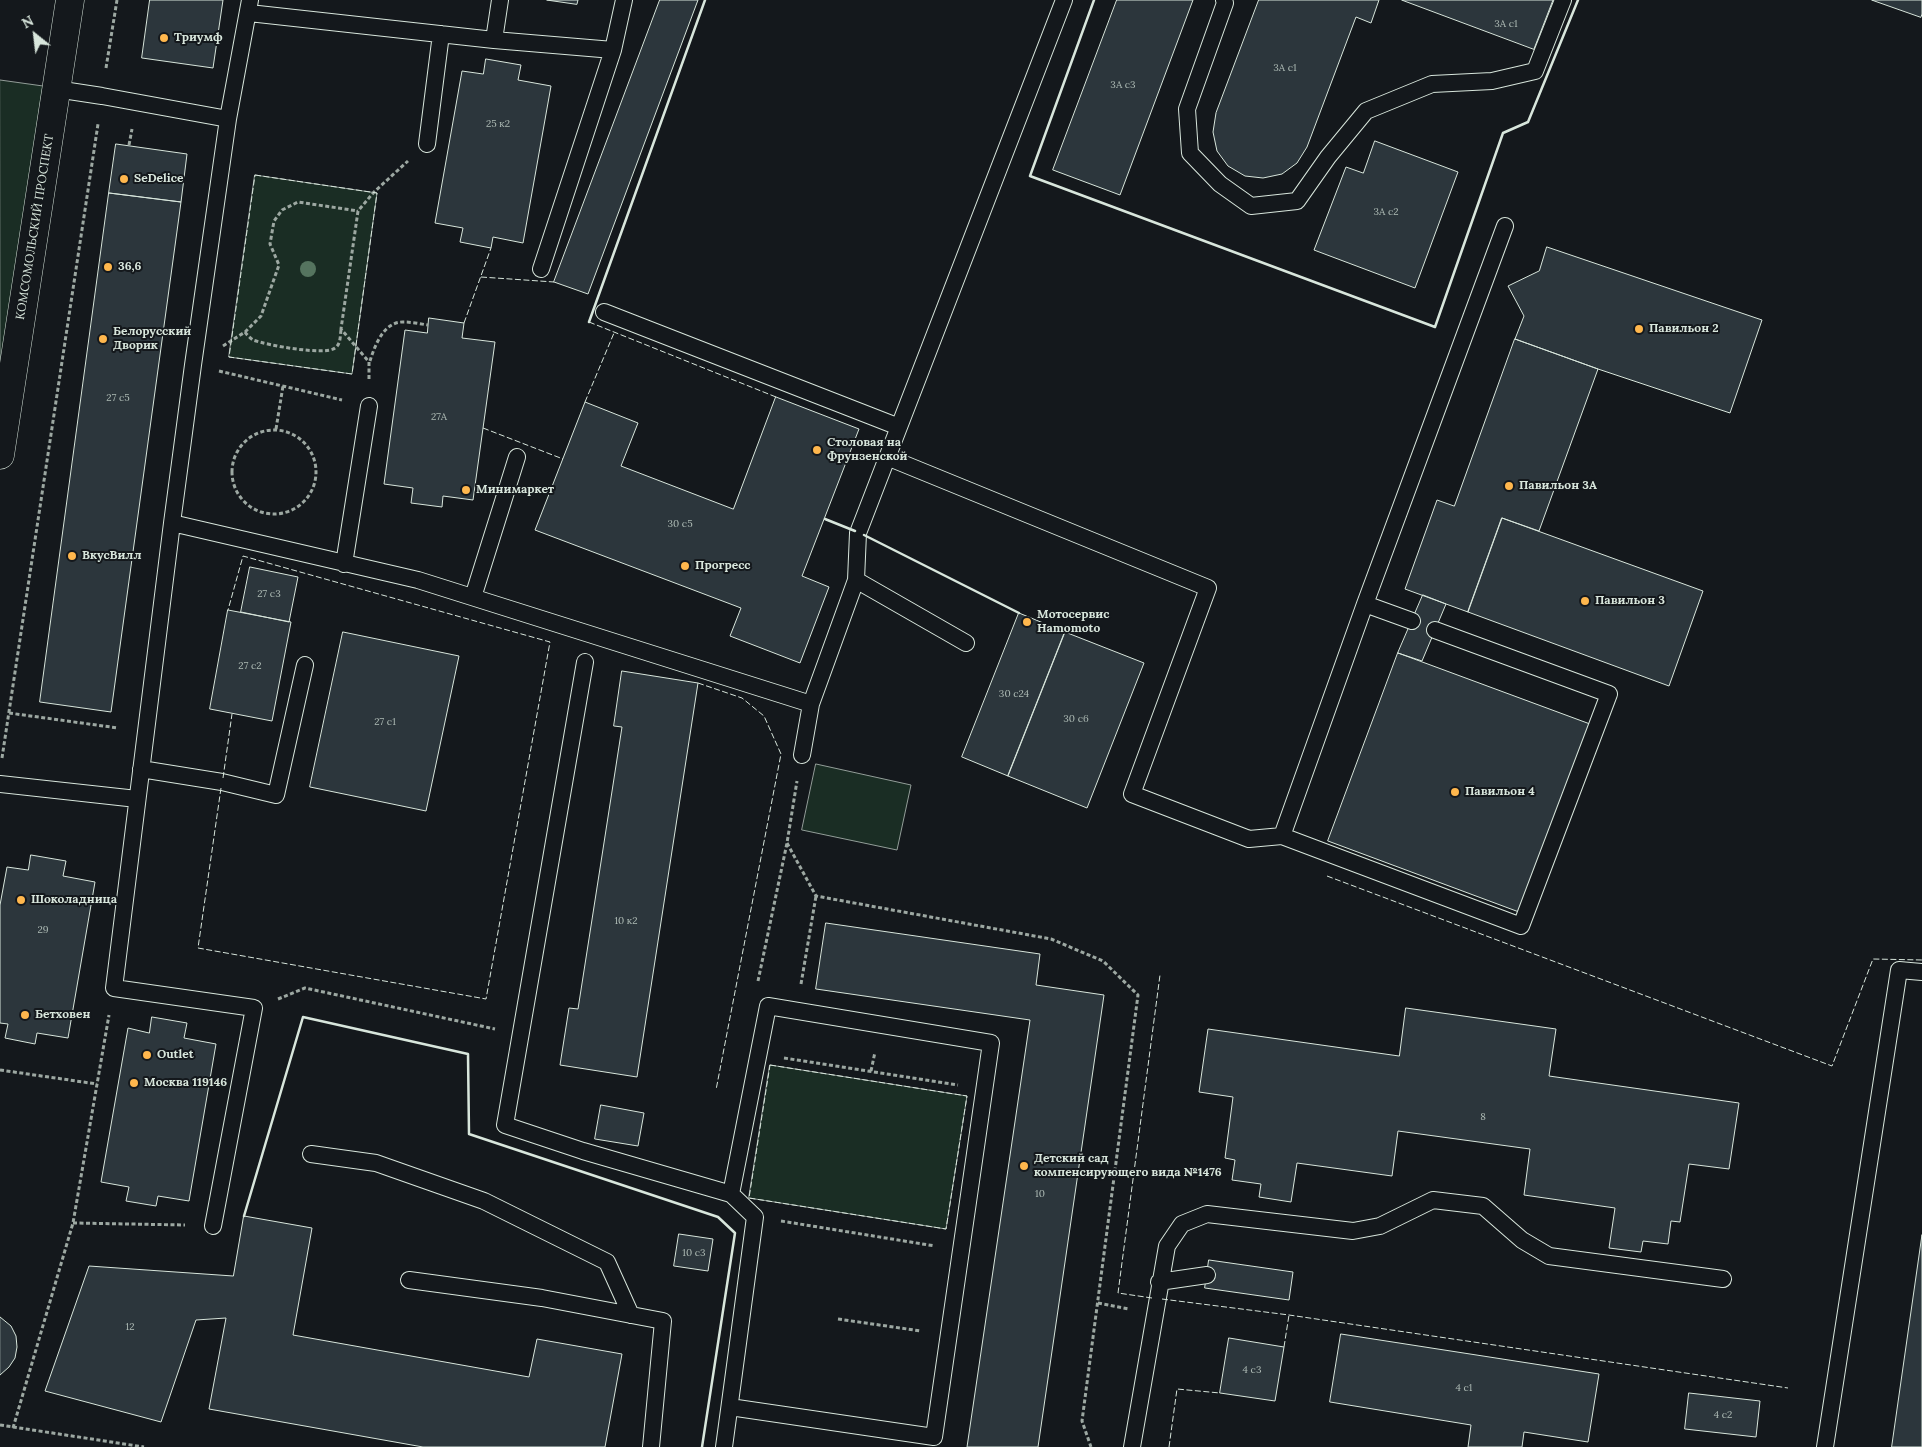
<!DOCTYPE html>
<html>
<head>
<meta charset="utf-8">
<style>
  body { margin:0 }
  #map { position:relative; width:1922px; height:1447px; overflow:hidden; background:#14181c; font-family:Lora,serif }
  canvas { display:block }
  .north { position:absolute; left:10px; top:10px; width:50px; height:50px; -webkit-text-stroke:4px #14181c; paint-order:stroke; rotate:331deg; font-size:14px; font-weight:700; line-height:20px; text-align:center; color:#d8e6dc }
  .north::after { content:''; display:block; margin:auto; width:18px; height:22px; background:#d8e6dc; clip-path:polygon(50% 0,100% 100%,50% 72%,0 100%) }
</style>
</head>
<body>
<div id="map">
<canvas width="1922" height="1447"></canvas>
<div class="north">N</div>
</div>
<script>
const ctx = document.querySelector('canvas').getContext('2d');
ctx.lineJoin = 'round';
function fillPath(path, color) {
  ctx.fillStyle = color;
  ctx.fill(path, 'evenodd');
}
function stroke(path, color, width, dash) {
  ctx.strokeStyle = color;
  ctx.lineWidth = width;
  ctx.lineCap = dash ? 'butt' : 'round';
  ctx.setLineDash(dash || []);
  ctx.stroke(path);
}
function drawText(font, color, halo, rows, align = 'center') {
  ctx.font = font + ' Lora,serif';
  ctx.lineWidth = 4;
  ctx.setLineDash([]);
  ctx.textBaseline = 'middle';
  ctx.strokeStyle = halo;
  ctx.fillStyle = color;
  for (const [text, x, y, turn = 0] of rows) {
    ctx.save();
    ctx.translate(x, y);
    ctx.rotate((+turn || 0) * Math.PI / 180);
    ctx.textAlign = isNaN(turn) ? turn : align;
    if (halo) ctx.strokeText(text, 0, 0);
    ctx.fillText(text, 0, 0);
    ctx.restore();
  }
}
const green = new Path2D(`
  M0,80L43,86L0,373Z
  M255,175L377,193L352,374L229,357Z
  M816,764L911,785L897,850L802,830Z
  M770,1065L967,1096L946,1229L749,1198Z`);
const building = new Path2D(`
  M150,0H223L213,68L142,58Z
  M547,0H578L577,4Z
  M660,0H698L588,294L554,282Z
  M1117,0H1193L1120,195L1053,170Z
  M1259,0H1379L1371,23L1356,17L1307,147L1297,163L1282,174L1263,178L1245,176L1228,166L1217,151L1213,132L1216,113Z
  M1402,0H1553L1534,49Z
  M1872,0H1922V14L1921,17Z
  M486,59L521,65L518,80L551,86L523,243L493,237L491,248L460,242L463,228L435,223L462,71L483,74Z
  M1375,141L1458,172L1415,288L1314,250L1346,167L1363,173Z
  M116,144L187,154L181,202L109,193Z
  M109,193L181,202L111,712L40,702Z
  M1547,247L1762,320L1730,413L1598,369L1515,339L1524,316L1508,286L1539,271Z
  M429,318L464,323L462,338L495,342L473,500L443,496L442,507L411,503L413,488L384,484L405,330L427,333Z
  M1515,339L1598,369L1539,531L1502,518L1468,612L1405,589L1437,500L1454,506Z
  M776,397L859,429L802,576L829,587L800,663L730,636L741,608L535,530L585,402L638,423L621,466L733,509Z
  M1502,518L1703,591L1669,686L1468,612Z
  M250,567L298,577L289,622L241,612Z
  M1423,595L1446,604L1422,661L1398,653Z
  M228,610L291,622L272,721L210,709Z
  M1019,613L1065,632L1008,776L962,757Z
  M343,632L459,656L426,811L310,787Z
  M1065,632L1144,663L1087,808L1008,776Z
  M1398,653L1590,724L1519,912L1328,841Z
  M622,671L698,683L637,1077L560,1065L569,1008L578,1009L601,862L622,727L614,726Z
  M31,855L66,861L63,876L95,882L68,1038L37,1033L35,1044L5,1038L8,1024L0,1023V905L7,867L28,870Z
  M826,923L1040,954L1036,985L1104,995L1038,1447H967L1030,1020L816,989Z
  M1406,1008L1556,1029L1549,1076L1739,1103L1729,1169L1689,1164L1680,1222L1671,1221L1668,1244L1643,1241L1641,1252L1609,1248L1615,1208L1524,1195L1530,1149L1398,1131L1392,1176L1297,1163L1291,1202L1259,1197L1261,1184L1232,1180L1235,1160L1225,1158L1233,1097L1199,1092L1208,1029L1399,1056Z
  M152,1017L187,1023L184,1038L216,1044L189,1201L158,1196L156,1206L126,1201L129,1187L101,1182L128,1028L149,1033Z
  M601,1105L644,1113L638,1146L595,1139Z
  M244,1216L312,1228L293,1335L529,1377L537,1339L622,1354L605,1447H423L209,1409L226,1318L196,1320L161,1422L45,1391L89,1266L233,1276Z
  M679,1234L713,1239L708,1271L674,1266Z
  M1922,1235V1447H1892Z
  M1209,1260L1293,1272L1289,1300L1205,1288Z
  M0,1317L11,1326L16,1336L17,1347L15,1358L9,1367L0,1375Z
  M1341,1334L1599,1374L1588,1442L1524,1432L1522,1447H1468L1471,1425L1330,1402Z
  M1229,1338L1284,1347L1275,1401L1220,1393Z
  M1689,1393L1760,1401L1756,1437L1685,1429Z`);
const path = new Path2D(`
  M106,68L117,0
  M129,145L132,129
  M245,332C247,335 250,338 253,340C266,345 325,356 335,348C341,344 340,336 341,330
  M223,346L245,332L261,316L279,265L270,244L274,221L282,210L298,202L358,211
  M370,361C375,345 384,321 404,322C412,322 421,324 428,325
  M219,371L342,400
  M369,379V362L341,329L358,211L374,192L408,161
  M276,429L283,386
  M232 472a42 42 0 1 1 84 0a42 42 0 1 1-84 0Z
  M9,713L118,728
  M2,758L98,124
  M787,843L816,896L1051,939L1103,961L1138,995L1082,1421L1091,1447
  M758,981L787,843L797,781
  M801,984L816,896
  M278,999L305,988L495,1029
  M784,1058L958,1085
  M0,1070L97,1084
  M871,1071L875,1052
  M781,1221L935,1246
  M73,1223L185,1225
  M1098,1303L1129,1309
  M838,1319L921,1331
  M0,1425L144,1447
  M13,1428L73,1223L109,1015`);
const service = new Path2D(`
  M1224,0L1225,3L1187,109L1190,153L1220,184L1251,206L1297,201L1328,157L1366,111L1432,84L1492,81L1535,71L1563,0
  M249,13L494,40L613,50
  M494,40L500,0
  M56,89L102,96L228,119
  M427,144L441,34
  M541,269L613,50L624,0
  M604,312L899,427
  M887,457L1208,588L1132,794L1249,839L1282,836
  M172,523L418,580L811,704
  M344,564L369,406
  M856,580L966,643
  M473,597L517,457
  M1365,604L1412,621
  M1435,630L1609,694L1521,926L1282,836L1365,604L1505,226
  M585,662L505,1125L583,1151L731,1194
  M802,755L811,704L856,580L858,533L1064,0
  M141,769L222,782L276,795L305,665
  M0,784L137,799
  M311,1154L376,1163L484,1201L607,1262L631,1315
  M213,1226L254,1008L114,988L172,523L193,365L228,119L250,0
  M409,1280L542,1298L663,1321L651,1447
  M1159,1282L1207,1275
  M724,1447L755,1217L731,1194L768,1006L991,1043L934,1437L730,1407
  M1132,1447L1167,1246L1182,1224L1207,1214L1353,1231L1380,1226L1433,1200L1483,1206L1522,1240L1549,1256L1723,1279
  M1825,1447L1899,970L1922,972`);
const tertiary = new Path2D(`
  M0,455L70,0`);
const fence = new Path2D(`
  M255,175L377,193L352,374L229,357Z
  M481,277L554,282
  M589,322L776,397
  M464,323L491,248
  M585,402L614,333
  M483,428L563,459
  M698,683L742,698L764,716L781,754L716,1090
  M223,778L232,714
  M221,788L198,948L486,999L550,642L243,556L228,610
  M1327,876L1832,1066L1873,959L1922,960
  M770,1065L967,1096L946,1229L749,1198Z
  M1152,1298L1118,1293L1160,975
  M1162,1299L1289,1315L1788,1388
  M1284,1347L1289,1315
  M1169,1447L1177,1389L1220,1393`);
const wall = new Path2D(`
  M1094,0L1030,176L1435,327L1503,133L1528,122L1578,0
  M589,322L705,0
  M825,519L855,531
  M864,535L1019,613
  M244,1216L303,1017L468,1054L469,1134L718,1217L735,1233L702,1447`);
const trees = [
  [308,269]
];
const markers = [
  [164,38,5,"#ffb74d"],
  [124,179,5,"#ffb74d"],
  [108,267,5,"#ffb74d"],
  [1639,329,5,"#ffb74d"],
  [103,339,5,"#ffb74d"],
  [817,450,5,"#ffb74d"],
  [1509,486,5,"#ffb74d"],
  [466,490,5,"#ffb74d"],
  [72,556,5,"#ffb74d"],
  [685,566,5,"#ffb74d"],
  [1585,601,5,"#ffb74d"],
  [1027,622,5,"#ffb74d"],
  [1455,792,5,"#ffb74d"],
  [21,900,5,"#ffb74d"],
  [25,1015,5,"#ffb74d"],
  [147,1055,5,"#ffb74d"],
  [134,1083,5,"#ffb74d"],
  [1024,1166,5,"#ffb74d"]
];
const numberNames = [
  ["3А с1",1506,24],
  ["3А с1",1285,68],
  ["3А с3",1123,85],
  ["25 к2",498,124],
  ["3А с2",1386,212],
  ["27 с5",118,398],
  ["27А",439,417],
  ["30 с5",680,524],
  ["27 с3",269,594],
  ["27 с2",250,666],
  ["30 с24",1014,694],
  ["30 с6",1076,719],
  ["27 с1",385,722],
  ["10 к2",626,921],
  ["29",43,930],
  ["8",1483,1117],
  ["10",1040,1194],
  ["10 с3",694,1253],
  ["12",130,1327],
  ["4 с3",1252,1370],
  ["4 с1",1464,1388],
  ["4 с2",1723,1415]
];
const poiNames = [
  ["Триумф",174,38],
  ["SeDelice",134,179],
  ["36,6",118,267],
  ["Павильон 2",1649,329],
  ["Белорусский",113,332],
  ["Дворик",113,346],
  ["Столовая на",827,443],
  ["Фрунзенской",827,457],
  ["Павильон 3А",1519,486],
  ["Минимаркет",476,490],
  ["ВкусВилл",82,556],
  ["Прогресс",695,566],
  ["Павильон 3",1595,601],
  ["Мотосервис",1037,615],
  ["Hamomoto",1037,629],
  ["Павильон 4",1465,792],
  ["Шоколадница",31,900],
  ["Бетховен",35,1015],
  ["Outlet",157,1055],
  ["Москва 119146",144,1083],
  ["Детский сад",1034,1159],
  ["компенсирующего вида №1476",1034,1173]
];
const streetNames = [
  ["КОМСОМОЛЬСКИЙ ПРОСПЕКТ",35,227,-81]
];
fillPath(green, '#1a2d24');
stroke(green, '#939e99', 1);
fillPath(building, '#2c363c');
stroke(building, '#d8e6dc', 1);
stroke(service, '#d8e6dc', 18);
stroke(tertiary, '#d8e6dc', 29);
stroke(path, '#9da8a2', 3, [4, 2.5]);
stroke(service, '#14181c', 16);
stroke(tertiary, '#14181c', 28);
stroke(fence, '#d8e6dc', 1, [6, 2.5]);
stroke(wall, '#d8e6dc', 2.5);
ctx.fillStyle = '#55745f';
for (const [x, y] of trees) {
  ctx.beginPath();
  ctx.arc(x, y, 8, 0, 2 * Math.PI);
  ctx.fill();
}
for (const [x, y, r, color] of markers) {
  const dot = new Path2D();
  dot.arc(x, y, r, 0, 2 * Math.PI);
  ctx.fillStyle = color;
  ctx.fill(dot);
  stroke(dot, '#14181c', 2);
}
drawText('10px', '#adbab4', null, numberNames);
drawText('bold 12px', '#d8e6dc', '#14181c', poiNames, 'left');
drawText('12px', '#d8e6dc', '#14181c', streetNames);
</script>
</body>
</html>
